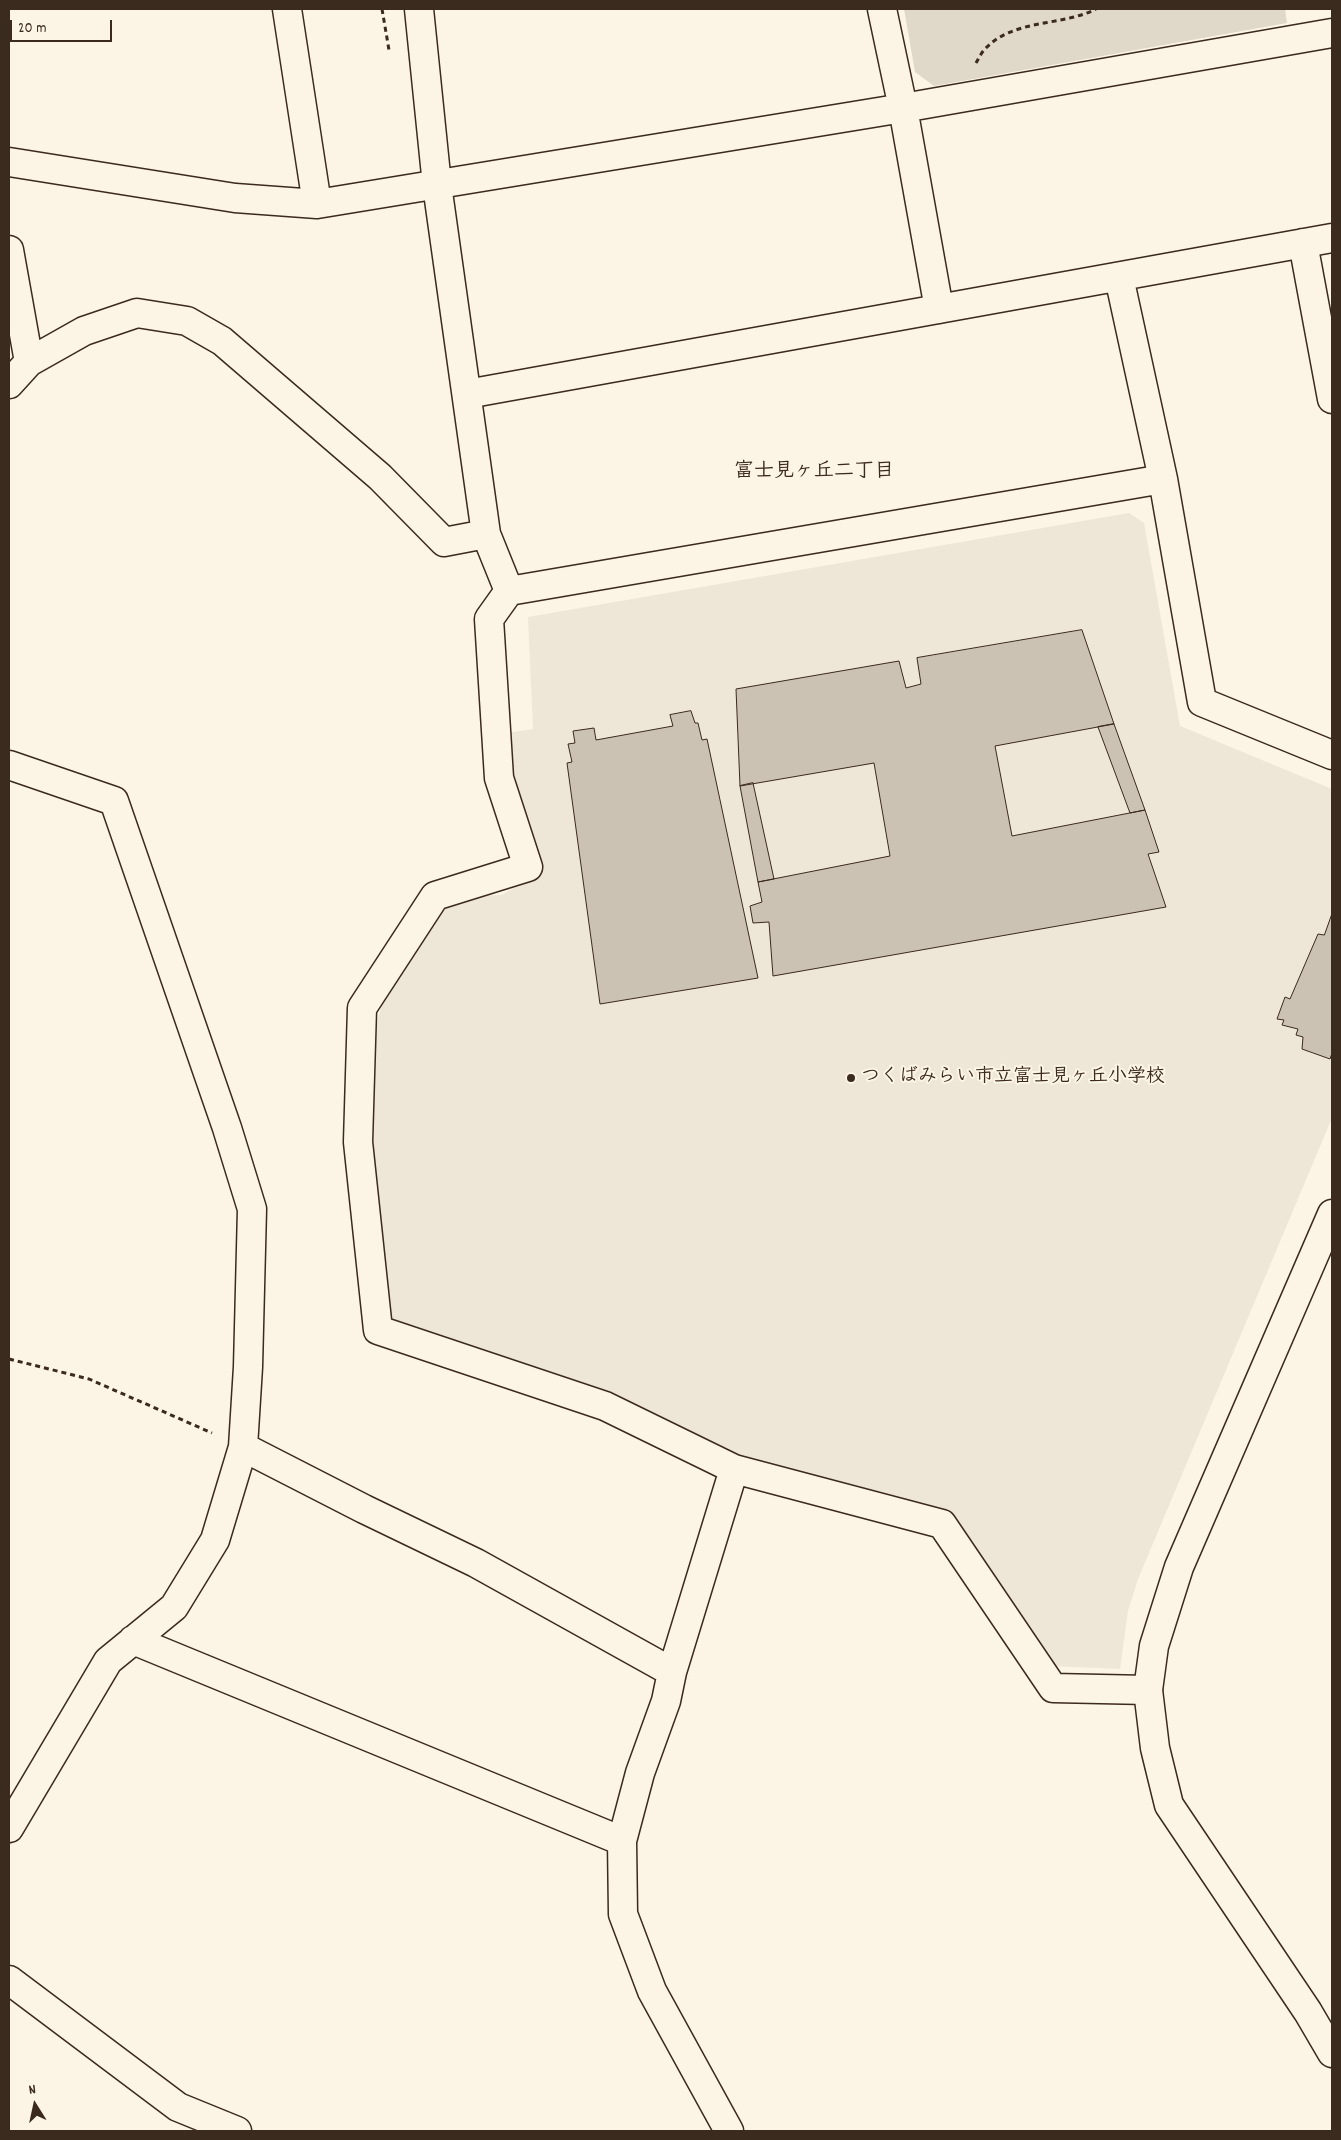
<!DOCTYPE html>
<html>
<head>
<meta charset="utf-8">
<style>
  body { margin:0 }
  #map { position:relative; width:1341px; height:2140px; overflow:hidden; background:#fcf5e5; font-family:Dekko,sans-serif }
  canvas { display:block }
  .frame { position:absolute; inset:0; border:10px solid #3b2a1e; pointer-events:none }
  .north { position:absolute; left:10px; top:2080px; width:50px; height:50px; -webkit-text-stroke:4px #fcf5e5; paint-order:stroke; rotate:350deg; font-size:14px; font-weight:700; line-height:20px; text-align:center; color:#3b2a1e }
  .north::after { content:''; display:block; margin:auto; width:18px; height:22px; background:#3b2a1e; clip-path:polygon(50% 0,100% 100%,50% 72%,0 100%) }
  .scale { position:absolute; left:10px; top:20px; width:102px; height:22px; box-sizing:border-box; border:2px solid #3b2a1e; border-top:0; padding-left:6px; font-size:15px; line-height:18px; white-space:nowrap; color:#3b2a1e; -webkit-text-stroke:4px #fcf5e5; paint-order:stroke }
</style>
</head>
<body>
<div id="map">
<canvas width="1341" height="2140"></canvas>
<div class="frame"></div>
<div class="north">N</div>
<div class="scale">20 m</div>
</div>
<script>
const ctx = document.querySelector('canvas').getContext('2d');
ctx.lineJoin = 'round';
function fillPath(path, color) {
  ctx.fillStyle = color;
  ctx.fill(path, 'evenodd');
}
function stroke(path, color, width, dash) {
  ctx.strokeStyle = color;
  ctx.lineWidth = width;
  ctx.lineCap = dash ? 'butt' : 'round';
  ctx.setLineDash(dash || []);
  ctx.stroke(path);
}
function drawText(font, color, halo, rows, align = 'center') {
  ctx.font = font + ' Dekko,"Klee One",sans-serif';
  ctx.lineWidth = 4;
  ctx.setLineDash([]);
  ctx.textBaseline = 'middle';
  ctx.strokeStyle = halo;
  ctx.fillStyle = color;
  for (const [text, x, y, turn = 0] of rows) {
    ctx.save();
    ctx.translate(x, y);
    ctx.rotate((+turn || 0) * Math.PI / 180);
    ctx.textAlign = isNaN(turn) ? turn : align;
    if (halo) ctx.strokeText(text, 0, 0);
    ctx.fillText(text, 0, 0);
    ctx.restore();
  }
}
const built = new Path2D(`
  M1129,513L1144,523L1180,726L1332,789V1118L1138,1579L1128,1611L1120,1669L1051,1666L947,1511L740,1456L612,1398L394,1325L388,1315L368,1144L373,1038L382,1004L448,902L463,896L502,895L537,874L510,776L507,733L533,729L528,617Z`);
const green = new Path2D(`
  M904,9H1285L1287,23L934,86L915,72Z`);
const building = new Path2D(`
  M1082,630L1114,724L995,746L1012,836L1145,810L1159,852L1148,854L1166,907L773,976L769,922L753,923L750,906L762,902L758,882L890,856L874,763L740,786L736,689L899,661L906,688L921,684L917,658Z
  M691,711L695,723H698L702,740L707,739L758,978L600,1004L567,763L572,762L568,744L575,743L573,731L594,728L596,740L673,726L670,715Z
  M1114,724L1145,810L1130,813L1098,727Z
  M753,783L774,879L758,882L740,786Z
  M1332,914V1053L1330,1059L1302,1049L1303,1037L1296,1035L1298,1029L1282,1025L1284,1020L1277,1019L1285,997L1290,999L1318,934L1324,935Z`);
const path = new Path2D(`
  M382,9L389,50
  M976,63C979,58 982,51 987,47C1015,19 1063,26 1096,9
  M9,1359L89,1379L212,1433`);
const minor = new Path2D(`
  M287,9L317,204
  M419,9L437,185L486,534L509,591L1163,479
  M882,9L903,108L939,309
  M9,162L235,198L317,204L903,108L1332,33
  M1303,243L1332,399
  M9,250L29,362
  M1119,277L1163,479L1202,702L1332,755
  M9,384L29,362L84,331L137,313L187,321L222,341L380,477L444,542L486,534
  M467,394L1332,238
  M509,591L489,619L499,778L528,867L435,896L362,1008L358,1142L378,1330L605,1406L734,1469L942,1524L1053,1688L1148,1690
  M9,765L114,801L227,1128L252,1209L248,1367L243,1447L215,1540L174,1607L108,1661L9,1828
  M243,1447L364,1509L476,1563L672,1672L666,1701L640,1773L622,1841L623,1914L652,1991L729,2131
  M133,1640L622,1841
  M672,1672L734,1469
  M9,1980L178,2107L237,2131`);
const tertiary = new Path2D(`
  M1332,1214L1179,1567L1154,1646L1148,1690L1155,1748L1169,1805L1308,2012L1332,2053`);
const markers = [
  [851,1078,5,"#3b2a1e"]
];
const poiNames = [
  ["つくばみらい市立富士見ヶ丘小学校",861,1078]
];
const neighbourhoodNames = [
  ["富士見ヶ丘二丁目",814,473]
];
fillPath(built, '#eee6d6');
fillPath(green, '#e0d8c8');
fillPath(building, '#ccc2b3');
stroke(building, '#3b2a1e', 1);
stroke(minor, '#3b2a1e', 31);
stroke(tertiary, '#3b2a1e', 31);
stroke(path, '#3b2a1e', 3, [5, 4]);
stroke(minor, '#fcf5e5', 28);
stroke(tertiary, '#fcf5e5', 28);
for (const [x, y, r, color] of markers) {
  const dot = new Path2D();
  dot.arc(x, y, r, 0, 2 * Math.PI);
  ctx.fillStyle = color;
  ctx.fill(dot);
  stroke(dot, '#fcf5e5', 2);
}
drawText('bold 19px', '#3b2a1e', '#fcf5e5', poiNames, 'left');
drawText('bold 20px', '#3b2a1e', '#fcf5e5', neighbourhoodNames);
</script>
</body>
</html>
